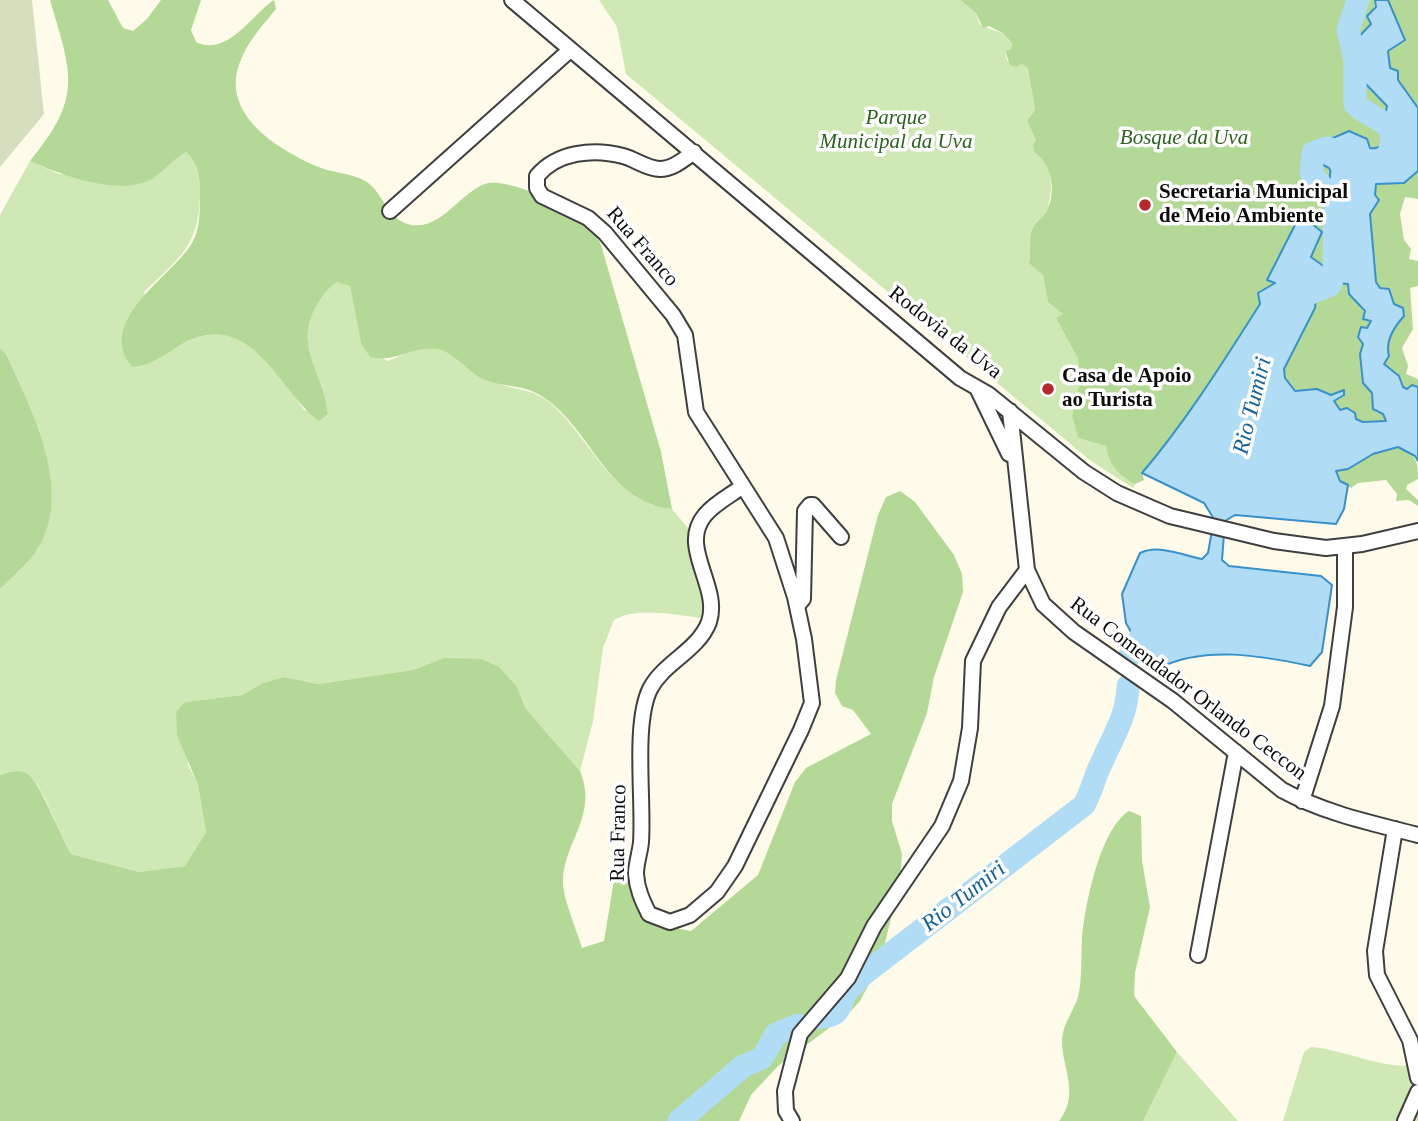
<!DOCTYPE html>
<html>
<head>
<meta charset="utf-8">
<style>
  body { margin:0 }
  canvas { display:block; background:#fffbeb }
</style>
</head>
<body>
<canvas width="1418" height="1121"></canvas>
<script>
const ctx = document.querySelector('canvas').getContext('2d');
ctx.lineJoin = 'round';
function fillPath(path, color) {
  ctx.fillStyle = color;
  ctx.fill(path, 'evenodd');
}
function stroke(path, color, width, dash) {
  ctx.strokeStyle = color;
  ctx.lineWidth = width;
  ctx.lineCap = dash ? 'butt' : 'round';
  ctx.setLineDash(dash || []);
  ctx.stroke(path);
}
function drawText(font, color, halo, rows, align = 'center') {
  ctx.font = font + ' "Times New Roman",serif';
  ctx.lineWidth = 7;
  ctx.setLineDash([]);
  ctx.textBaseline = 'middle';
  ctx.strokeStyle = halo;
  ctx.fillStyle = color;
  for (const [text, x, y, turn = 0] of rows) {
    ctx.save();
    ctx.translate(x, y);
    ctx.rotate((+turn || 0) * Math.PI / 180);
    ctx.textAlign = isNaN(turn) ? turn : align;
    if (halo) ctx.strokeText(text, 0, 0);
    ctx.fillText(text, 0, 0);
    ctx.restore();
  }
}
const green = new Path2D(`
  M599,0H960L976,13L980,25L1004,34L1012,43L1011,49L1005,51C1006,60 1008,64 1016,67L1022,64L1028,67L1035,110L1027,121L1050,170L1051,190L1048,209L1032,230L1029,262L1043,275L1048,302L1064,314L1056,318L1078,359L1080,381L1072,416L1078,438L1106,446L1122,476L1135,484L1133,488L1091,461L626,74L617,27Z
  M186,152C199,165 200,178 200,197C199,246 177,260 144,292L173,349C184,343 196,336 209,335C252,329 283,379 304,410L328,414C325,375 293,346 316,307C322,296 327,289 336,282L350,285L361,343L387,361C399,357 411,350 423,348C449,344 474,371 495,382C514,391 531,387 550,403C591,438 612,503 672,509L698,540L711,619C682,617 640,605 614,620L603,648L593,721L580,771L526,709L517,687L444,658L413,670L318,684L284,677L263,683L242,695L185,702L188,765L198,785L206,832L185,866L139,872L71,854C61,837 41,782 28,774C19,769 9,772 0,775V589C11,578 25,567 33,554C73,489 34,415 6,354L0,348V215L30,161L59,174L155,177L170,160Z
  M1311,1047C1343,1049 1388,1072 1418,1064V1121H1283L1304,1052Z
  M1177,1052L1238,1121H1143Z`);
const forest = new Path2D(`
  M50,0H108L123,28L133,31L147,19L161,0H201L191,30L196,42C228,57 251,15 274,0L276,9C263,25 247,42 240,62C220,113 275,148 316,166C331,173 353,173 367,182C384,194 387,221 412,225C442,229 460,193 485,184C506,176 577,209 591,226C595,232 598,239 601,245L661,452L672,509C604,502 591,424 538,394C520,384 499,387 481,378C466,370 454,352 437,349C412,345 398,363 370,357L361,343L350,286L337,282C327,289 322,296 316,307C293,346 325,375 328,414L319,421C281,393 256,317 195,338C173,346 156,366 132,367C94,320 174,275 192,243C200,229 200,211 200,196C200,177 199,165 186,152C172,159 164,172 152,179C118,197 62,175 30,161C83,97 72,75 50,0Z
  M960,0H1375L1372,24L1361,35L1355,64L1360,65L1377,95L1387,105L1384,115L1386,141L1374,149C1368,145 1363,138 1356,134C1340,125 1323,150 1321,163L1330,166L1332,172L1329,182L1343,212L1339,237L1338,278L1348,284V292L1371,321L1370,327L1361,335L1363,344L1360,354L1376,412L1383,414L1386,421L1363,422L1356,419L1355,413L1347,408L1340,410L1334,401L1345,390L1330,395L1295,391L1285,378L1284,369L1315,308L1317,284L1326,281L1323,267L1311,257L1318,245L1296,223L1267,279L1275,282L1258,293L1260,304L1178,431L1142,472L1144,480L1135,484C1117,474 1110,466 1106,446L1078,438L1072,416L1080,381L1078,359L1056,318L1063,314L1048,302L1043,275L1029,263C1031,253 1029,238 1032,230C1035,223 1042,218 1046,212C1057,194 1052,163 1035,153L1033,145L1036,140L1027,121L1035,110L1028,68L1022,64L1016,67L1010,65L1005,51L1011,49L1012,43L1004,34L989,26L983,28L976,13Z
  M1388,0H1418V108L1390,68L1388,52L1394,45Z
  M1418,171V199L1405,197L1400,214L1404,240L1411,249L1409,259L1418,261V286L1410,288L1413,329L1402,348L1408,366L1406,374L1418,379V387L1412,385L1407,389L1402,387L1399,377L1384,364L1392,331L1398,322L1389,289L1380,288L1376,282L1370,213L1379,200L1375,195L1376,184L1404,183Z
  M0,348L6,354C32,411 79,499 31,558C22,569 10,579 0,589Z
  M1398,447C1416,456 1418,459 1418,479L1407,485L1406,489L1418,500V506L1409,500L1396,501L1397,494L1386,480L1358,483L1351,488L1340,481L1336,471L1341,468L1348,469L1372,454Z
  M900,491L915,502L954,555L962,574L963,592L934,677L927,713L892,804V821L902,854L900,882L880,963L860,1001L848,1014L778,1066L751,1095L739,1121H0V775C9,772 19,768 28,774C39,781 61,837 71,854L139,872L185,866L206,832L198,785L177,735L176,712L185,702L242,695L263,683L284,677L318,684L413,670L444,658L481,659L499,667L517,687L526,709L580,771C598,815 565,840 563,880C562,897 577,930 582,948L604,941L616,868L626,862L653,924L691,931L758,875L795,782L806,768L871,734L853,710L842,706L835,693L836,680L878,515L886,497Z
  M1129,811L1141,816L1142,861L1150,907L1135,973L1134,996L1177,1052L1143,1121H1059C1083,1091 1057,1061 1063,1033C1066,1019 1076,1007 1079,993C1082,975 1081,957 1082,939C1085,905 1100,829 1129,811Z`);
const cemetery = new Path2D(`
  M0,0H32L44,114L0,167Z`);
const water = new Path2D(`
  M1375,0H1388L1405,40L1388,51L1390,68L1398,71V80L1418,108V171L1404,183L1376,184L1375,195L1379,200L1370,214L1376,282L1380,288L1389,289L1394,304L1403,308L1404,316C1394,327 1385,341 1389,356L1384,364L1399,376L1403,387L1407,389L1412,385L1418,387V461L1415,456L1398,447L1373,454L1348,469L1336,471L1340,481L1348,485L1344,509L1336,524L1235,515L1225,521L1222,560L1229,566L1321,576L1332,585L1322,652L1310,666C1263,656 1205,645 1159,668L1142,652L1126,623L1122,594L1140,553C1159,544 1182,555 1202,559L1208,553L1214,519L1204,503L1142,473C1187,420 1223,362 1260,304L1258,293L1275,283L1267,280L1296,223L1306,219L1322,232L1311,257L1329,270L1330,278L1317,285L1315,308L1284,369L1285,378L1295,391L1317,389L1331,395L1344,390V395L1334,401L1340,410L1347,408L1355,413L1356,419L1363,422L1386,421L1383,414L1373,409L1372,393L1363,383L1360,354L1363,344L1358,337L1361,327L1367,328L1371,321L1363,319L1365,311L1349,294L1348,284L1339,283L1335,278L1343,211L1325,195L1321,185L1329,182C1333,160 1327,173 1319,160L1322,156L1320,149L1326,141L1349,131L1367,139L1370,148C1381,150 1384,141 1388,134L1383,125L1387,106L1359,77L1363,71L1360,65H1355L1352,60L1357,49L1352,44L1371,24L1367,16L1376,7Z`);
const river = new Path2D(`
  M1358,0L1348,30L1355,60V104C1370,119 1399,121 1390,147
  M1292,305L1303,296L1330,285L1334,274L1335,203L1311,173L1313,153L1326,148L1349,153
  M1129,657L1151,619
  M817,1018C839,1015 837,1013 845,995C848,989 856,983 860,977L1084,805C1092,791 1094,778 1101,764C1113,736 1127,717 1128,686
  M679,1121L743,1066L762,1058L776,1034L798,1025`);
const minor = new Path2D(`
  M512,0L960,378L988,394L1084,472L1117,493L1170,516L1274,541L1326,548L1362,544L1418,531
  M694,152C684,159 673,169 660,169C647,169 635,159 623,156C593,148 557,152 537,176V188L542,196L588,218L605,233L673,315L685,335L696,412L776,538L795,597L804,639L812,703L801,730L735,866L717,892L690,915L670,922L649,914C642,900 637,889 636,874C636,863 640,853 641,842C644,801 633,724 650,689C664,662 698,651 709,622C721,586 678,547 705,515C715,503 731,495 743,486
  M390,211L570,50
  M978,390L1009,454
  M1010,411L1027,570L1043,604L1074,632L1173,701L1282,790C1324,813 1371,823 1418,835
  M797,606L803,599L805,511L810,505H813L841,537
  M1302,801L1332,706L1345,607V547
  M1395,829L1375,951L1377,975L1410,1040L1418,1078
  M1198,955L1236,752
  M792,1121L786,1111L785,1091L800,1034L848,978L874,926L942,826L961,781L970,728L973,661L999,607L1027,570
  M1405,1121L1418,1092`);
const markers = [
  [1145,205,7,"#b9272e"],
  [1048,389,7,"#b9272e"]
];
const parkNames = [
  ["Parque",896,118],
  ["Municipal da Uva",896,142],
  ["Bosque da Uva",1184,138]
];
const poiNames = [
  ["Secretaria Municipal",1159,193],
  ["de Meio Ambiente",1159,217],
  ["Casa de Apoio",1062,377],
  ["ao Turista",1062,401]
];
const streetNames = [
  ["Rua Franco",642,247,49],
  ["Rodovia da Uva",945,333,38],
  ["Rua Comendador Orlando Ceccon",1188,689,37],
  ["Rua Franco",619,833,-89]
];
const waterNames = [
  ["Rio Tumiri",1253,406,-76],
  ["Rio Tumiri",964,897,-38]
];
fillPath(green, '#d0e8b6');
fillPath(forest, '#b4d896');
fillPath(cemetery, '#d5dfbe');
fillPath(water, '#b1dcf5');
stroke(water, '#3991cb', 2);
stroke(river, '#b1dcf5', 23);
stroke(minor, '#3f3f3f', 18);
stroke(minor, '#fff', 14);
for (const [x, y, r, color] of markers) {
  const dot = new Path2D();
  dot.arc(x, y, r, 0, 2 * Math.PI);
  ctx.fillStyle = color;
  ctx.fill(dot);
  stroke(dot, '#fff', 2.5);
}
drawText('italic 21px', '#2c621e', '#fff', parkNames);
drawText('bold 21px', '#0c0c0c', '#fff', poiNames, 'left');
drawText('21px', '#0c0c0c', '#fff', streetNames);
drawText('italic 23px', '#18629b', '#fff', waterNames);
</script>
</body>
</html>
